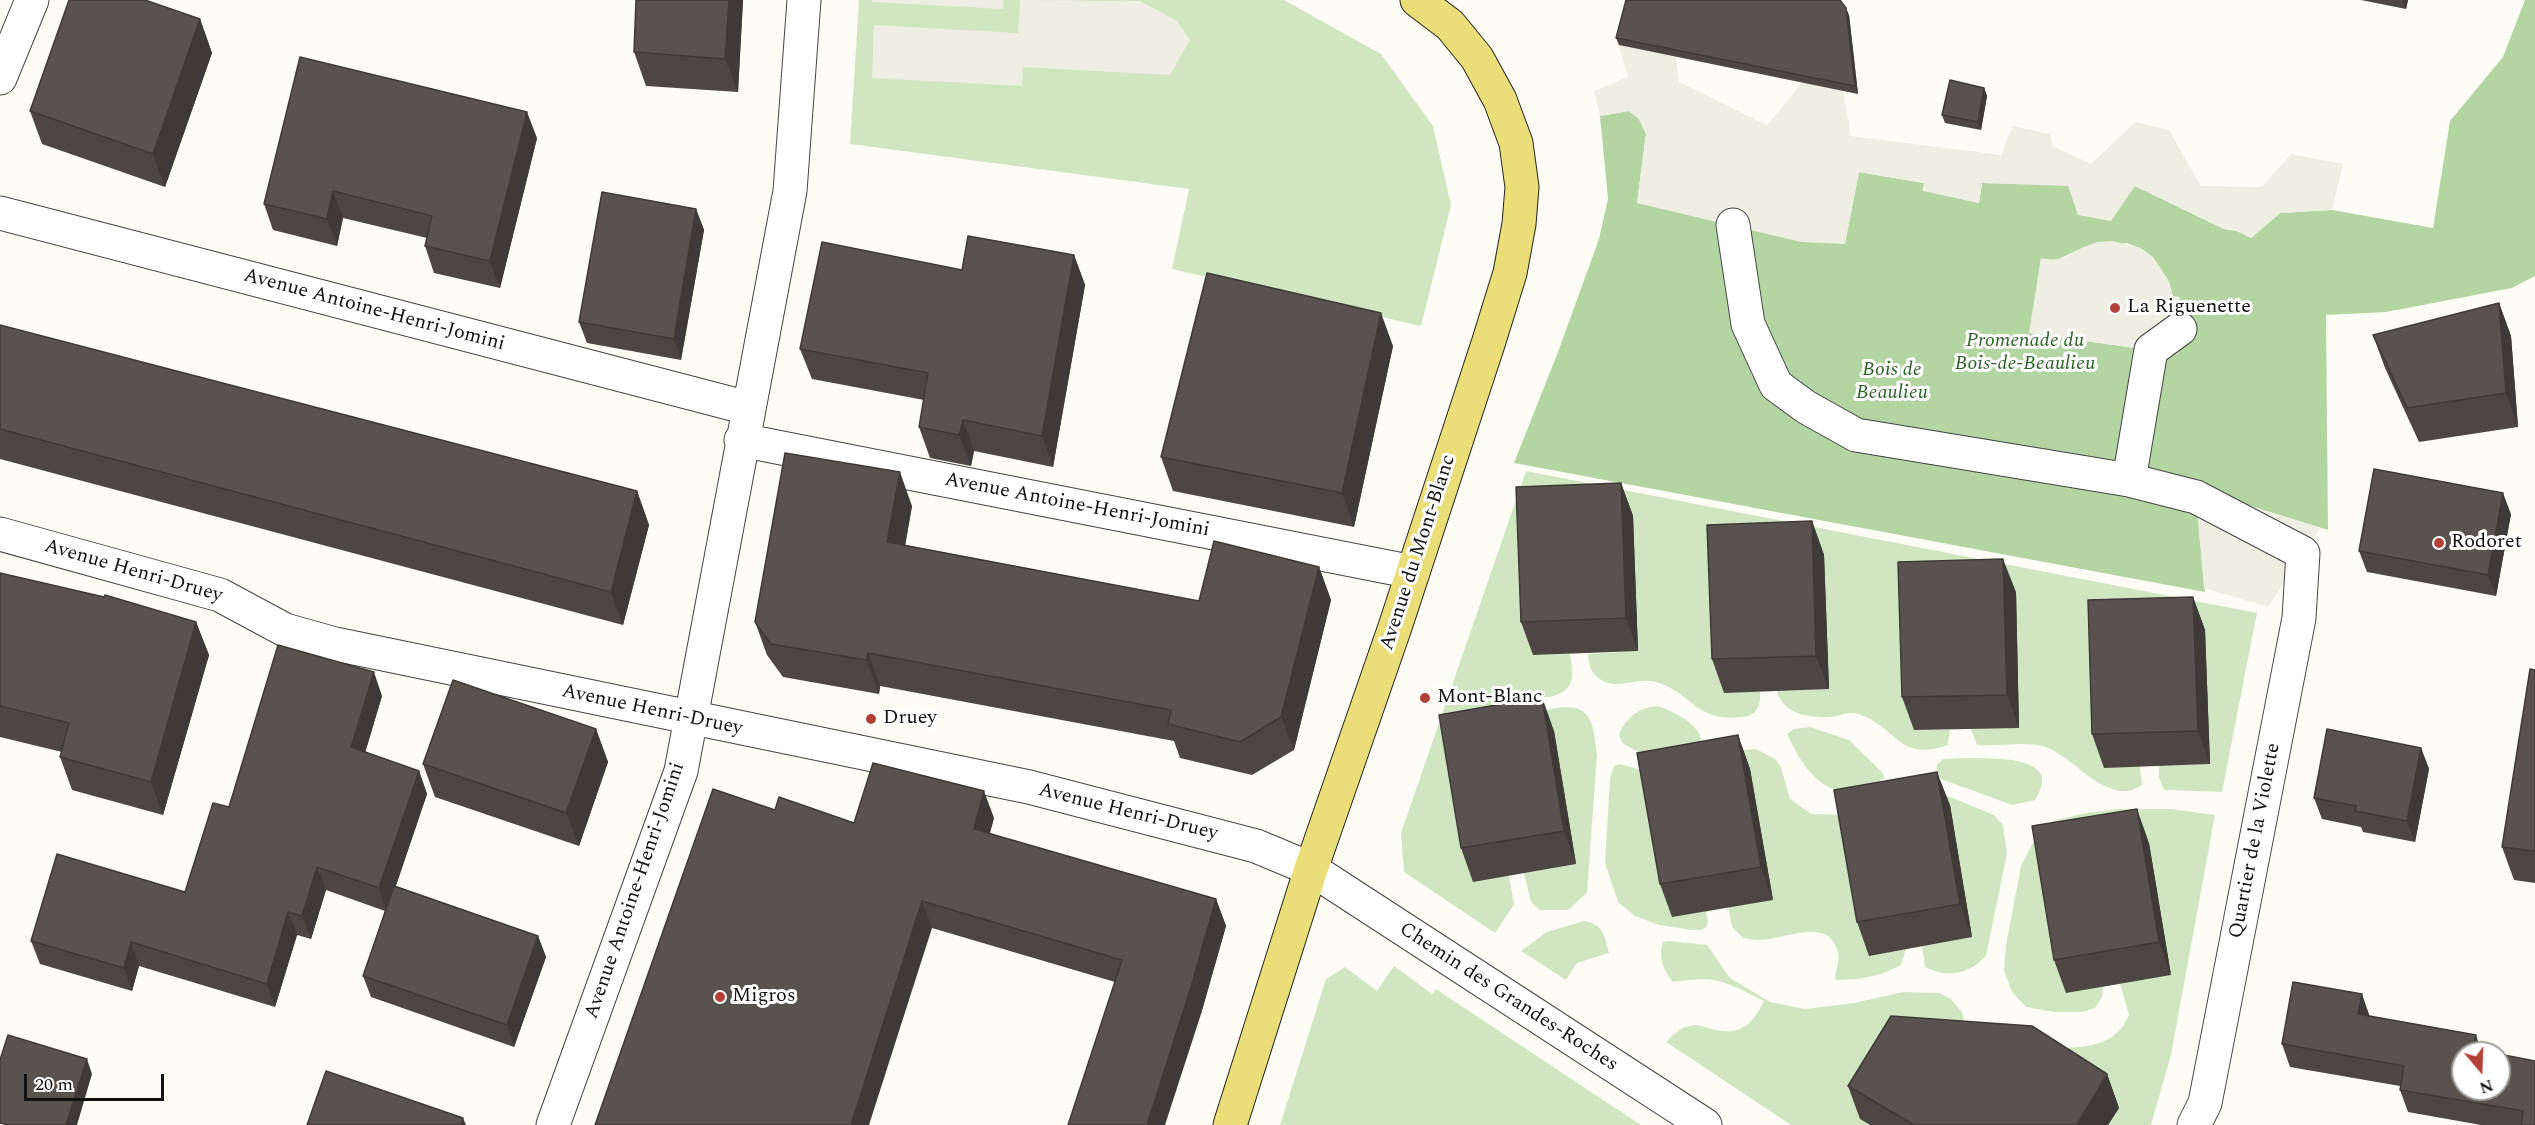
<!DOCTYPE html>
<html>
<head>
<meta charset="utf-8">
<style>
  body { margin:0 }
  #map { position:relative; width:2535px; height:1125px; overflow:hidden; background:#fefdf5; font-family:Spectral,serif }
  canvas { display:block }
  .north { position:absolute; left:2451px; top:1041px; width:60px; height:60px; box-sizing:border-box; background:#fff; border:2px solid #a0a0a0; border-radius:50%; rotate:161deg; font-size:16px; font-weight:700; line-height:24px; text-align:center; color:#111 }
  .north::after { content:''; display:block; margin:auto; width:21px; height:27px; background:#b34036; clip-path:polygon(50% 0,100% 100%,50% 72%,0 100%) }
  .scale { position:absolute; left:24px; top:1074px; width:140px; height:27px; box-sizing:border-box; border:3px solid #111; border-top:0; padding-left:8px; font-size:18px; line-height:21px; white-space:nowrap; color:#111; -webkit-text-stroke:4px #fff; paint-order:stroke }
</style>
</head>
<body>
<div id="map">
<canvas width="2535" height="1125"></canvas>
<div class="north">N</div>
<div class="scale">20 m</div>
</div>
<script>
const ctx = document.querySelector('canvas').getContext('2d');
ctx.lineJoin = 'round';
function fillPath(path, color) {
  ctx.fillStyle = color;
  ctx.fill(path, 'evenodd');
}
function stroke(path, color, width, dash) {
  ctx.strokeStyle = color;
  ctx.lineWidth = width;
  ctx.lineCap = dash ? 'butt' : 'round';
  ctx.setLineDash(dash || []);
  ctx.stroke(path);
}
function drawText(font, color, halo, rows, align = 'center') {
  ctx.font = font + ' Spectral,serif';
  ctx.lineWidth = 6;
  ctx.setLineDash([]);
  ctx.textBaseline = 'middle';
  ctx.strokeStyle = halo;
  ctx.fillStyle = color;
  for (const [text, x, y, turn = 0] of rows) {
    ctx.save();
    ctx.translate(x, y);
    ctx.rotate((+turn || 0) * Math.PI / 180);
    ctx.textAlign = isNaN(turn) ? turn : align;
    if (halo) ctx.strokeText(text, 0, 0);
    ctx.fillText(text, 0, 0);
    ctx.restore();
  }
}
const green = new Path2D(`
  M859,0H1284L1381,54L1433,126L1451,205L1421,326L1172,269L1189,189L850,144Z
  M1526,471L2257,613L2222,792L2164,790L2159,778V766L2210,764L2140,766L2142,785C2109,808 2076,759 2048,748C2027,740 2000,747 1977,745L1971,729L1914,730H1950L1948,745C1899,762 1898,729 1861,715C1846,710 1843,716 1830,717C1808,718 1783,714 1777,691H1760C1761,705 1758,715 1743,717C1695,723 1692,692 1656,682C1635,676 1613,694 1595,675C1589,669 1589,661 1588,654L1638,651L1534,655L1570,654C1571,662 1573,671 1572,678C1568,701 1535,699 1518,696L1519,716C1536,714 1577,696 1589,718C1595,729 1595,744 1597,755L1587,893L1568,910H1540L1531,902L1524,873L1576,864L1509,875L1514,904L1495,933L1404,872L1401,833Z
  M1658,706C1675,712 1701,724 1702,744L1640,753L1622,743L1619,734C1627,717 1639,707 1658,706Z
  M1810,727L1849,740L1882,772L1885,778C1872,785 1855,794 1840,791C1815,787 1796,755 1787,734L1794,729Z
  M1756,749L1775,759L1781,767L1790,799L1811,814L1848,815L1938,792L1994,815L2003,825L2007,853L1986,956C1968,975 1947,978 1925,967L1922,946L1972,937L1869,955L1906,949L1901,965C1879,977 1859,980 1835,980C1835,971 1840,963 1838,953C1830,916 1785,939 1761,940C1755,940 1748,939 1743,938L1732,927L1728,907L1706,912L1708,922L1706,927L1701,930H1691L1659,925L1635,916L1618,902L1605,863L1610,779L1614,766L1620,764L1656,774L1743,750Z
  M1964,758C1989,759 2066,753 2035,800L2012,805L1941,779L1937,773V765L1943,759Z
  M2120,809H2171L2215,815L2171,1055L2151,1125H2108L2118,1107L2065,1048C2094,1046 2116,1044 2129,1015L2120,984L2171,975L2103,987L2102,997L2095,1008L2083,1012H2054L2026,1007L2012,992L2004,970L2006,945L2021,866L2036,837L2053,821L2086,813Z
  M1584,921C1603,924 1605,936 1609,953L1577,963L1566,980L1521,951L1547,932Z
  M1669,941L1707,945L1730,978L1770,1002L1805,1009L1854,1003L1903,992L1940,993L1952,1000L1962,1012L1966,1028L1861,1119L1870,1125H1791L1666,1042C1673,1035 1680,1028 1689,1026C1698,1024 1704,1027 1712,1029C1739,1037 1753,1024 1764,1001C1725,982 1718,975 1673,982C1663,971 1658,956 1663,942Z
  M1394,966L1432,994L1436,989L1641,1125H1280L1326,979L1345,967L1377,991Z`);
const forest = new Path2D(`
  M2525,0H2535V276L2512,288L2386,312L2326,315L2328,530L2196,489L2205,592L1514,463L1558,352L1599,239L1608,199L1600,116L1629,111L1639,119L1646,134L1637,203L1845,243L1859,172L1924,183L1923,190L1979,203L1982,183L2135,186L2224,229L2237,231L2251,238L2280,213L2332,210L2433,228L2450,121L2503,57ZM2127,243C2164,257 2165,277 2178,310L2183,312L2177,354L2030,333L2041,259L2057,260L2084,247Z`);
const plaza = new Path2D(`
  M872,0H1003V9L872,2Z
  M1020,0L1140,1L1177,21L1190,40L1170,75L1023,67L1022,86L872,78L874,25L1018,33Z
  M1619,45L1676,57L1679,82L1767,125L1803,82L1843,91L1851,136L2001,155L2013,126L2050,134L2053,146L2091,164L2135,122L2169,130L2201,186L2262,187L2291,154L2343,164L2332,210L2280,213L2251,238L2237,231L2224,229L2135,186L2111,221L2078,215L2068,186L1982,183L1979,203L1923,191L1924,183L1859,172L1845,244L1801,242L1637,203L1646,134L1639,119L1629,111L1600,116L1594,91L1628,77Z
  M2112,241L2141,248L2153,257L2169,281L2173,296L2180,297L2178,310L2183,311L2177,354L2029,333L2041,258L2050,260L2064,258L2084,247L2097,242Z
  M2195,489L2320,528L2268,607L2204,588Z`);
const minor = new Path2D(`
  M0,78L32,0
  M0,213L748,408
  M1733,225L1748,324L1776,385L1806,407L1856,435L2129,480L2196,497L2303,553L2299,618L2205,1103L2194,1125
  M741,440L1413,572
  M2129,480L2151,350L2180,329
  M0,534L220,595L285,630L335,644L1029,787L1256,846L1311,869L1705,1125
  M553,1125L681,771L790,191L804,0`);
const major = new Path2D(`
  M1230,1125L1311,869L1395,627L1488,344L1510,273L1519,224L1522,187L1516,143L1500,100L1477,58L1450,25L1417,0`);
const wall = new Path2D(`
  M743,0L738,92L646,86L634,52Z
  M2361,0H2408L2406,9Z
  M1849,15L1858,94L1619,45L1616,38Z
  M200,19L212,53L165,187L42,144L30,111Z
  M1984,88L1987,96L1981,130L1945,123L1942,115Z
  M537,138L500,288L434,273L425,246L427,238L343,218L337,246L273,230L264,204Z
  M696,209L704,230L681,360L587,343L579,322Z
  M1074,255L1085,285L1053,467L974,451L971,466L930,458L919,427L924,400L812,379L800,349L962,270Z
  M2499,303L2511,336L2518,427L2419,442L2385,368L2373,335Z
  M0,325L637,491L649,525L623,625L0,459Z
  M1393,346L1354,527L1173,491L1161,457Z
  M1621,483L1633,516L1638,651L1533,655L1521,622Z
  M912,506L905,545L1199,601L1319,567L1331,600L1294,750L1252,775L1180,758L1174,741L880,686L879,694L783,677L767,655L755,622Z
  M2511,514L2496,596L2367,572L2359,551Z
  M1812,521L1824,555L1829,689L1724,693L1712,659Z
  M0,573L196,622L209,655L163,815L72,790L60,757L62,752L0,737Z
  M2016,592L2019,728L1914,730L1902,697Z
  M2193,597L2205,630L2210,764L2104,768L2092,734Z
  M2535,670V883L2514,880L2502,847Z
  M382,696L365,752L419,771L427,794L396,886L538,936L546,957L514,1047L371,997L363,976L385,911L326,890L311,939L297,935L275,1007L139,966L132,991L40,964L31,941L185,892L229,807Z
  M596,729L608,762L579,846L435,797L423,764Z
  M1554,731L1576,864L1473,882L1461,848Z
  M1738,735L1750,769L1773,900L1672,917L1660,884Z
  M2421,748L2429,769L2415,842L2363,832L2361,827L2322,819L2314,798Z
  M1950,805L1972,937L1869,956L1857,922Z
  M775,810L854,823L994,818L989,834L1216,899L1226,926L1201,1014L1115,982L932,928Z
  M2149,843L2171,975L2066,993L2054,960Z
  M2369,1016L2482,1051L2499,1054L2535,1125H2481L2408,1112L2400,1090V1086L2290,1067L2282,1044Z
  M2107,1074L2119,1108L2108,1125H1870L1860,1119L1848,1086Z`);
const shadedWall = new Path2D(`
  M729,0H743L738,92L725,59Z
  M2403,0H2408L2406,9Z
  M1846,8L1849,15L1858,94L1855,86Z
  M200,19L212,53L165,187L153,154Z
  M1984,88L1987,96L1981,130L1978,122Z
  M527,112L537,138L500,288L490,261Z
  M333,191L343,218L337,246L327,219Z
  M696,209L704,230L681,360L674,339Z
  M1074,255L1085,285L1053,467L1042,436Z
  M2499,303L2511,336L2518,427L2506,393Z
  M1381,313L1393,346L1354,527L1342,493Z
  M963,420L974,451L971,466L959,435Z
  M900,472L912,506L900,575L887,542Z
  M1621,483L1633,516L1638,651L1626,618Z
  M637,491L649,525L623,625L611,592Z
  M2503,493L2511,514L2496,596L2488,575Z
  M1812,521L1824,555L1829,689L1816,656Z
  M2003,559L2016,592L2019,728L2007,695Z
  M1319,567L1331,600L1294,750L1281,717Z
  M2193,597L2205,630L2210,764L2198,731Z
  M196,622L209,655L163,815L151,782Z
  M868,653L880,686L879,694L866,660Z
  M374,672L382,696L360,770L351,747Z
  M1542,697L1554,731L1576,864L1564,831Z
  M596,729L608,762L579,846L566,813Z
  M1738,735L1750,769L1773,900L1761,867Z
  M2421,748L2429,769L2415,842L2407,821Z
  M419,771L427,794L387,911L379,888Z
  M1937,772L1950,805L1972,937L1960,904Z
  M984,791L994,818L984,856L974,829Z
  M2137,809L2149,843L2171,975L2159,942Z
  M317,867L326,890L311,939L302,916Z
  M1216,899L1226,926L1201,1014L1165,1125H1147Z
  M922,901L932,928L869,1125H851Z
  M288,912L297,935L275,1007L267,984Z
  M538,936L546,957L514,1047L507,1025Z
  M131,942L139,966L132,991L124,968Z
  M2362,994L2370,1017L2358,1014Z
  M2476,1035L2482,1053L2473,1050Z
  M87,1059L92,1074L77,1125H66Z
  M2107,1074L2119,1108L2108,1125H2077Z
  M463,1118L466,1125H461Z`);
const building = new Path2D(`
  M69,0H145L200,19L153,154L30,111Z
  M636,0H729L725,59L634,52Z
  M1626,0H1840L1846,8L1855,86L1616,38Z
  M300,57L527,112L490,261L425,246L432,216L333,191L327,219L264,204Z
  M1950,80L1984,88L1978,122L1942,115Z
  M602,192L696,209L674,339L579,322Z
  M968,236L1074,255L1042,436L963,420L959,435L919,427L928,373L800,349L822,242L962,270Z
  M1207,273L1381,313L1342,493L1161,457Z
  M2499,303L2506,393L2407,408L2373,335Z
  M0,325L637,491L611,592L0,429Z
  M785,453L900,472L887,542L1199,601L1214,541L1319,567L1281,717L1240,742L1168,724L1171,710L868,653L866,660L771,644L755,622Z
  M2374,469L2503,493L2488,575L2359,551Z
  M1621,483L1626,618L1521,622L1516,487Z
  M1812,521L1816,656L1712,659L1707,525Z
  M2003,559L2007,695L1902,697L1898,562Z
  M0,573L104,597L105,595L196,622L151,782L60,757L69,723L0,706Z
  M2193,597L2198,731L2092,734L2088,600Z
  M278,645L374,672L351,747L419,771L379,888L317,867L302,916L288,912L267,984L131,942L124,968L31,941L57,854L185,892L213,803L229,807Z
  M2530,669L2535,670V851L2502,847Z
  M453,680L596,729L566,813L423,764Z
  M1542,697L1564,831L1461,848L1439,715Z
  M2327,729L2421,748L2407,821L2355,811L2356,806L2314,798Z
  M1738,735L1761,867L1660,884L1637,753Z
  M873,763L984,791L974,829L1216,899L1191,987L1147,1125H1068L1122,960L922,901L851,1125H595L713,789L775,810L779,797L854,823Z
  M1937,772L1960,904L1857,922L1834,790Z
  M2137,809L2159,942L2054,960L2032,826Z
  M394,886L538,936L507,1025L363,976Z
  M2293,982L2362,994L2358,1014L2476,1035L2473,1050L2492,1053H2463V1089H2499V1054L2535,1061V1125H2521L2523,1111L2400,1090L2404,1066L2282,1044Z
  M1891,1016L2032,1026L2107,1074L2077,1125H1914L1848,1086Z
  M8,1035L87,1059L66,1125H8L0,1123V1060Z
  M326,1071L463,1118L461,1125H307Z`);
const markers = [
  [2115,308,6,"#b34036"],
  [2439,543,6,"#b34036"],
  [1425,698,6,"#b34036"],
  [871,719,6,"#b34036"],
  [720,997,6,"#b34036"]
];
const poiNames = [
  ["La Riguenette",2127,308],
  ["Rodoret",2451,543],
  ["Mont-Blanc",1437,698],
  ["Druey",883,719],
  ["Migros",732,997]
];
const streetNames = [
  ["Avenue Antoine-Henri-Jomini",374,311,15],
  ["Avenue Antoine-Henri-Jomini",1077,506,11],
  ["Avenue du Mont-Blanc",1419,553,-72],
  ["Avenue Henri-Druey",133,572,16],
  ["Avenue Henri-Druey",652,711,12],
  ["Avenue Henri-Druey",1128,813,14],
  ["Quartier de la Violette",2256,841,-79],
  ["Avenue Antoine-Henri-Jomini",636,891,-71],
  ["Chemin des Grandes-Roches",1508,998,33]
];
const parkNames = [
  ["Promenade du",2025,342],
  ["Bois-de-Beaulieu",2025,365],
  ["Bois de",1892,371],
  ["Beaulieu",1892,394]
];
fillPath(green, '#cfe6c1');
fillPath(forest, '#b2d5a2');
fillPath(plaza, '#efeee3');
stroke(minor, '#444', 35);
stroke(major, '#222', 35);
stroke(minor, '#fff', 33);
stroke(major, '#ebde78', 33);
fillPath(wall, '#4c4743');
fillPath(shadedWall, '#3e3a37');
fillPath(building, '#58534e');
stroke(building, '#3e3a37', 1.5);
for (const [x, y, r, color] of markers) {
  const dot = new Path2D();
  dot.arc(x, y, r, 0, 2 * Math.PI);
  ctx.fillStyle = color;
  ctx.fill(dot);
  stroke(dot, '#fff', 2);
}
drawText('20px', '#111', '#fff', poiNames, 'left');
drawText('20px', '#111', '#fff', streetNames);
drawText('italic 20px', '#2b6326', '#fff', parkNames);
</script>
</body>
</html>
